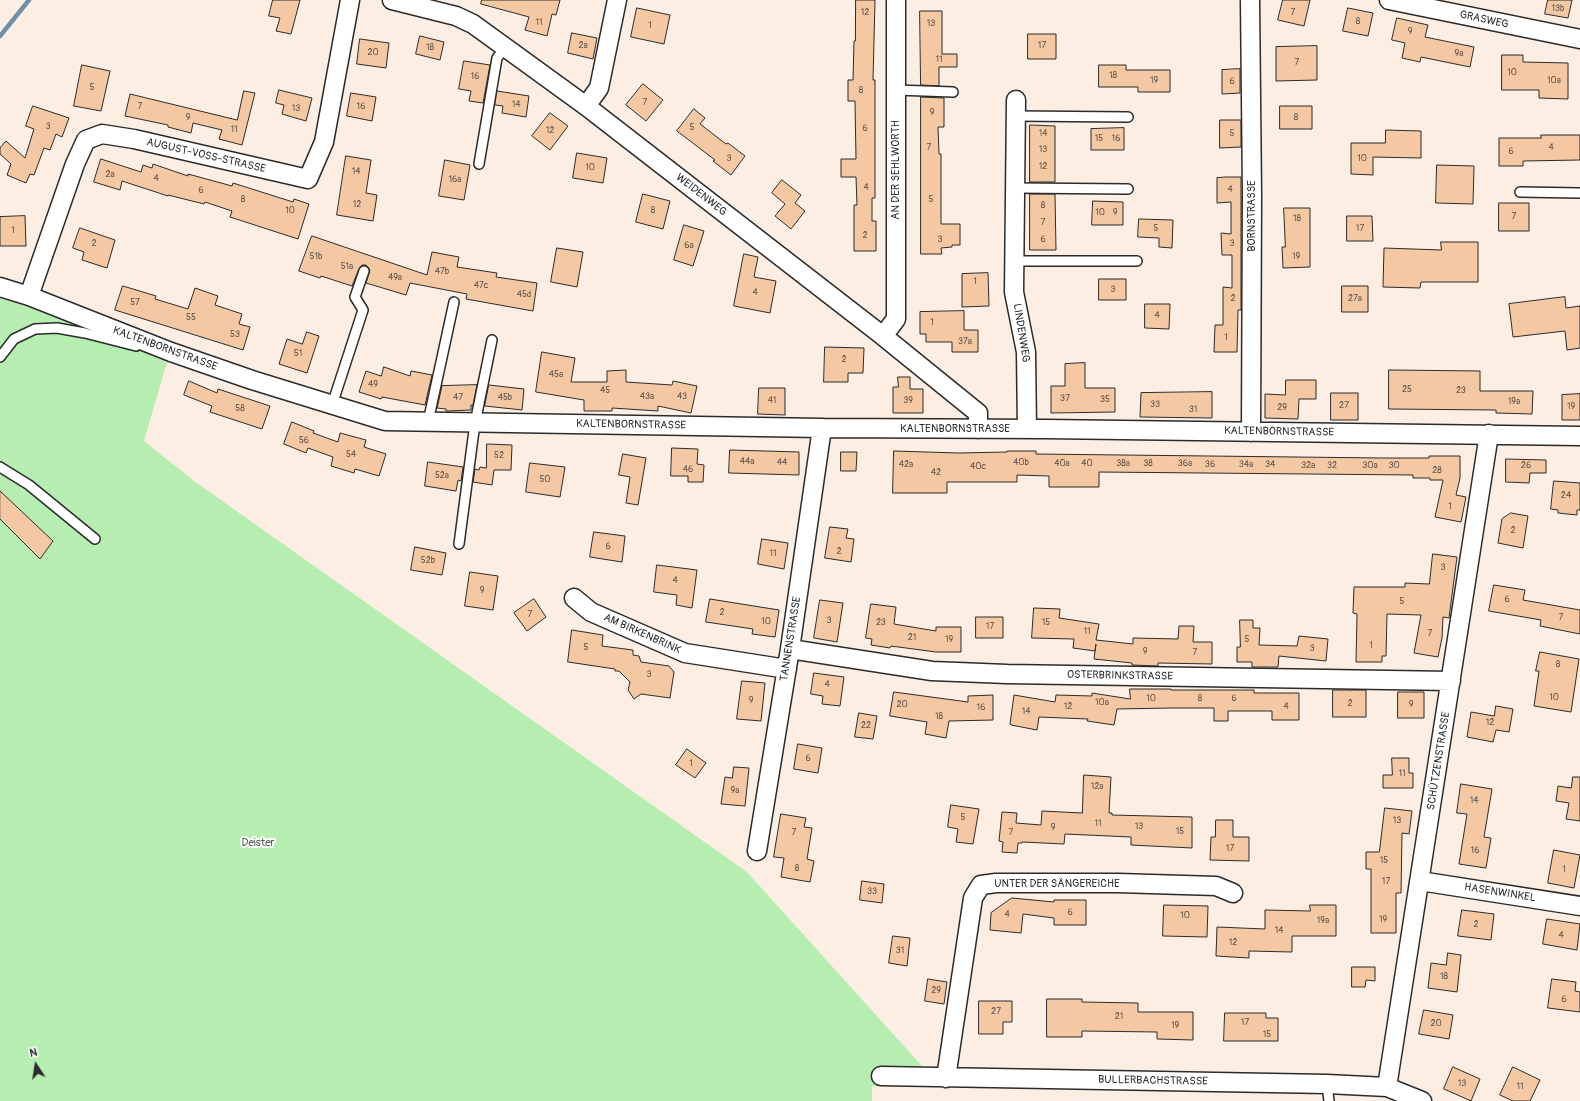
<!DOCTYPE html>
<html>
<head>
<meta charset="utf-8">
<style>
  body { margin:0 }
  #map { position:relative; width:1580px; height:1101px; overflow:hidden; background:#fceee3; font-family:Pangolin,sans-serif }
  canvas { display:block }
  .north { position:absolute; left:16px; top:1045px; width:40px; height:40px; -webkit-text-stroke:3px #fff; paint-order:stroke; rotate:348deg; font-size:11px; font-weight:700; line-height:16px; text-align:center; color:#2b2b2b }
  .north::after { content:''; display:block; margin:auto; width:14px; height:18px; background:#2b2b2b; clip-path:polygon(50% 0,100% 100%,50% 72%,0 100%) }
</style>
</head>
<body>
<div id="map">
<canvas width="1580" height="1101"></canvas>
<div class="north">N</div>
</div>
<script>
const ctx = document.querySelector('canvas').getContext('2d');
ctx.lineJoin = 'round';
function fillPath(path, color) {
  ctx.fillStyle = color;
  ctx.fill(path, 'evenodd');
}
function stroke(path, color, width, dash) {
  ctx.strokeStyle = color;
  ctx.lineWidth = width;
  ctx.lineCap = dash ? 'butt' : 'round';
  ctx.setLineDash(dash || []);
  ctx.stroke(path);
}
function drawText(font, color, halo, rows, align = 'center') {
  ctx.font = font + ' Pangolin,sans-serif';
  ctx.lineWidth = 4;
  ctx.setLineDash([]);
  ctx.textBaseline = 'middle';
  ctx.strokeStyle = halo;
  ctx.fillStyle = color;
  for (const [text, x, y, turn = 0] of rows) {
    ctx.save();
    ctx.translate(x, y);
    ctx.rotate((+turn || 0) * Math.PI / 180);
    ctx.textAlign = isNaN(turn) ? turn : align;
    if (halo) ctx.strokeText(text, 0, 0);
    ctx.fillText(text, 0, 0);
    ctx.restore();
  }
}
const green = new Path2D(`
  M0,293L113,335L167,362L144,441L194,481L747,872L940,1086H872V1101H0Z`);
const stream = new Path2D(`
  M0,36L29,0`);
const building = new Path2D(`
  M273,0H300L291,34L276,31L280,18L269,16Z
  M482,0H560L556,15L552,14L547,36L525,30L529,17L481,4Z
  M856,0H875L873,80H875V198H872V221H876V251H854V205H857L856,177H841V159H856L855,101H848V80H853L854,41H855Z
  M1283,0H1310L1304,26L1278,20Z
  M1548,0H1572L1568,18L1545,14Z
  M637,8L670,15L664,44L631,37Z
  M1348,8L1373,13L1368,36L1343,31Z
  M920,11H942V54H957V67H939V86L921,85Z
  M1397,18L1428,25L1425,37L1474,47L1470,67L1421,57L1420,62L1402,58L1405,43L1392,40Z
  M572,33L597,38L593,59L568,53Z
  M1028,34H1056V59H1028Z
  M420,36L444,42L440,60L416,54Z
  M360,39L389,43L386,68L357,64Z
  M1317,46V80L1276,81V47Z
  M1502,55H1523V62L1568,63V99L1539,98V90H1502Z
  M464,61L490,65L483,103L469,101L471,91L459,89Z
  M82,65L110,71L101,111L74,106Z
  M1099,65H1126V70H1170V92H1138V87H1099Z
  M1240,69V93L1222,94V70Z
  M643,84L663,100L646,121L626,105Z
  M279,90L312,98L306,121L282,114L284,105L276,103Z
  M244,91L255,93L242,145L219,139L222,130L193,123L191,133L168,127V125L125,116L130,94L237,120Z
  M497,91L529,96L526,117L502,113L503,106L495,105Z
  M351,93L376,97L372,121L347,116Z
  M921,97L944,98V127H938L939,154H941V224H960V245H952V247L941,248L942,254H921Z
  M33,106L69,118L62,137L56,134L50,150L44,148L34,175L30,174L26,183L7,175L11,164L0,154V148L6,141L25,158L34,129L26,126Z
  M1280,106H1312V129H1280Z
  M694,109L705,118L700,124L726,144L728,143L745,156L731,175L713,161L715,160L677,131Z
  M550,113L568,126L550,150L532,136Z
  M1220,120H1241V147L1220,148Z
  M1030,125L1055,126V182H1030Z
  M1124,128V150H1091V129Z
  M1386,130L1421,131V158L1373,157V175L1351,174V143H1385Z
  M1541,135H1580V160L1523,161V166H1499V138H1541Z
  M577,153L607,158L603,183L573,178Z
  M346,156L371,160L366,193L377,195L373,221L337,215Z
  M101,159L141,172L143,165L152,168L153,164L188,176V174L232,186L233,183L293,202L294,199L309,204L298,239L230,217L232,211L205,202L204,204L168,195V196L122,181L120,190L94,182Z
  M445,160L470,165L464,200L439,196Z
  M1437,165L1474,166L1473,204L1436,203Z
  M1226,177H1241V310H1238L1237,352H1214L1215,325H1223V287L1232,288V255H1222L1221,233L1231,234V202L1217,203V178Z
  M782,180L801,195L795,203L805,211L791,229L775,216L785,204L772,193Z
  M643,194L670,201L663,229L636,222Z
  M1030,194H1055L1056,250H1030Z
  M1093,201L1123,202V225H1092Z
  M1499,203H1529V231H1499Z
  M1284,208H1310V267L1283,268L1282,247H1285Z
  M25,216L26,246H0V217Z
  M1347,216H1372L1373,241H1347Z
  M1139,219L1173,220L1172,248L1159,247V238L1138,237Z
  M684,225L704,231L693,266L674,260Z
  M80,228L115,240L107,268L82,260L84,252L73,248Z
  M312,236L427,275L432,252L459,257L457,267L497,273L496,277L537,283L533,311L466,299L467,294L410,283L406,295L366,283L370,270L366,265H362L359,269L352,286L321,276L320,278L299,271Z
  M1441,242H1478V282H1421L1420,288L1383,287L1384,248L1441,250Z
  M557,248L583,252L577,287L551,282Z
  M744,254L758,257L754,277L776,281L770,313L734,306Z
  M988,273L989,306L962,307V274Z
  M1099,279H1126V300H1099Z
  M123,286L156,296L155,299L188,309L195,288L218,296L215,305L242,314L239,324L250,327L243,350L115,310Z
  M1342,286H1368V312H1342Z
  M1565,297L1566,308L1580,306V348L1567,350L1565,331L1513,337L1509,304Z
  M1145,304H1170L1169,329L1145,328Z
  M964,311V330H978V352H952V342H926V334H920V312Z
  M307,332L319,336L307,373L279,364L287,339L302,344Z
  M825,347L864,348L863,373H848V382H824Z
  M542,352L575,358L571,382H607V371L626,370V382L672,385L673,381L697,386L691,413L658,406V411L612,408V411H584V400L536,392Z
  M1085,363V388H1115V412L1051,413V386H1065V364Z
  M384,367L410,376L411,371L432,375L425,405L382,397L381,399L359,392L366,371L381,376Z
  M1389,370L1480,371V391H1533L1532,414L1496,413V410L1389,409Z
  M898,377H910V389H923V413H893V387H898Z
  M1286,380H1316V399H1299L1298,419L1265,418V394L1285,395Z
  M189,381L217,393L218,389L270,406L262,429L210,412L212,406L184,395Z
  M477,385L473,405H471V410L446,411V409L437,408L442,386Z
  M489,385L524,389L522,410L485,406Z
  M759,388H785V415L758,414Z
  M1212,392V418L1140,417L1141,393Z
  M1331,393H1358V420H1331Z
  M1580,394V420H1562V395Z
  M292,422L314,431L313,433L338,442L340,433L366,440L364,447L386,454L379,476L355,469L354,473L331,466L333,457L308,448L306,453L284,444Z
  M487,444L512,445L511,470H494L492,485L473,482L475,469L479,470L480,467L486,468Z
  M672,448L698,449L697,464L704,465L703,482H688V476H671Z
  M730,450L799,452V475L729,473Z
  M894,451L958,453L1007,452V451H1036V454L1382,458H1429V456H1460V478L1456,495L1466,497L1461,522L1435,517L1443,480H1430V478H1413V475L1099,472V487H1049V476L1017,475V482H947V493H893Z
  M841,452H857L856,471H841Z
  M623,454L646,458L638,505L626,503L630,477L619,475Z
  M1506,459L1546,460V473H1530L1529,483L1506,482Z
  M428,462L463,467L461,481L458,480L456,491L425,486Z
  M530,463L565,467L560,497L526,492Z
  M1554,481L1580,483V510H1577V515L1558,513V510L1551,509Z
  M0,491L53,541L40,559L0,519Z
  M1511,513L1528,516L1523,548L1498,543L1502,519Z
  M830,527L848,529L846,538L854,539L851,562L825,558Z
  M594,532L625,536L622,562L590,557Z
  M762,539L788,543L784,569L758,564Z
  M415,547L446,553L442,575L411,570Z
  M1433,554L1457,557L1449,618L1443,617L1442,638L1438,657L1414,653L1421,615L1387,614L1386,656H1382V662H1356L1357,614L1353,613L1354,587H1405V583L1429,584Z
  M657,565L697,570L692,608L676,605L677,595L654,592Z
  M470,572L498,576L493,610L465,606Z
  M1494,585L1525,590L1523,600L1580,610V634L1540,626L1541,620L1489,611Z
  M534,599L546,617L527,631L514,613Z
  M710,599L779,610L775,637L752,634L753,629L706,622Z
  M820,600L843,603L837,642L814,638Z
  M871,604L896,607L894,624L936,631V627H961V652H936L891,646L890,648L871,645L872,639L866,638Z
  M1034,608L1060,609L1059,618L1099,624L1096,640L1133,644V638L1178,639L1179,626H1194L1193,642H1212V664L1158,663V666L1132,665V663L1094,659L1096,644L1095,651L1073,648L1074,639L1032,638Z
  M976,617H1003V638H976Z
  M1240,620H1253V628H1260L1259,645L1297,646L1299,636L1328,639L1326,661L1279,656L1278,667H1252V662H1237V647H1240Z
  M572,630L603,635L602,646L633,650V655L639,656L641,662L669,666L674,672L670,698L641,694L634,699L628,690L630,682L619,671H615V669L568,662Z
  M1540,652L1579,659L1571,712L1534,706L1539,671H1536Z
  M814,673L844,677L840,706L822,704L823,696L811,694Z
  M742,681L765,683L761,721L737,719Z
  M1130,689H1171V690H1254V693H1299V720H1272V711H1228V721H1214V708H1171L1117,709L1114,725L1087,721L1088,719L1039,717L1037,730L1011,725L1010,724L1014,695L1055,702L1056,695L1092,696V693L1130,699Z
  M1333,690H1366V717H1333Z
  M894,692L968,702V696L993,695V720L949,721L946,738L925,734L927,722L890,716Z
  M1398,692H1424V718H1398Z
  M1496,706L1513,709L1509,732L1496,730L1493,742L1467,737L1471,712L1494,716Z
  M859,713L877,716L873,739L855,737Z
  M798,744L822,748L818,773L794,769Z
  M687,749L706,763L695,778L676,765Z
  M1392,758H1409V773H1413V788H1383V775H1392Z
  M734,767L749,768L745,806L721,804L725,777L732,778Z
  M1084,775L1111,777L1109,813H1112V815L1192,817V848L1131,845V837L1065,834L1064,844L1022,842V843H1018L1017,853L1002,852L1003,842L999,841L1002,812L1017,813L1016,823L1041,825L1042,811L1082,813Z
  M1573,777H1580V821L1566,819L1569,803L1556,801L1558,786L1571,788Z
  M1461,784L1492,789L1484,837L1491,838L1486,868L1459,864L1467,814L1457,813Z
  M951,805L979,809L973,844L956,842L958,829L948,827Z
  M1385,808L1412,811L1409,834L1402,833L1401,893H1396V933H1371V869H1366V852H1379Z
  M781,814L806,818L804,827L812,828L807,859L814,861L810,882L781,877L784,858L774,857Z
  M1216,820H1233V837H1249V861L1210,860L1211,837H1215Z
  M1554,850L1580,855L1574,888L1548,883Z
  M862,881L884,884L882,903L860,900Z
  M1012,898L1054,902V900H1086V925H1054V918L1023,914L1021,933L990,930L991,913Z
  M1164,905L1208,906L1207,937L1163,936Z
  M1310,905H1336V936H1292V952L1249,951V958L1216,956L1217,927L1265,929V910L1310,911Z
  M1462,910L1494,914L1491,940L1458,936Z
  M1547,919L1580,924L1577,950L1543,944Z
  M893,936L910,938L907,966L889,963Z
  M1448,953L1461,955L1457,992L1428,988L1431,963L1446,965Z
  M1352,967H1375V981L1366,980L1365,987H1352Z
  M928,979L947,982L944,1004L925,1001Z
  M1552,979L1576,982L1575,991L1580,992V1012L1548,1008Z
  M1047,999H1082V1002L1138,1003V1012H1193V1040L1157,1039V1032L1082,1031V1037H1047Z
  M979,1001H1012V1022H1003V1034H979Z
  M1424,1010L1453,1015L1449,1039L1419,1034Z
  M1225,1013H1266V1018H1278V1041H1224Z
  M1453,1067L1480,1079L1471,1101L1444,1089Z
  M1513,1067L1540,1080L1530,1101H1513L1500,1095Z`);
const service = new Path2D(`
  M896,90L953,92
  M1016,116L1128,117
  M479,164L497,58L505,48
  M1015,188L1128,189
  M1520,192L1580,193
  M1014,261H1137
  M0,357L14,339L35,329L57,328L85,333L136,346
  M332,405L363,310L355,297L364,271
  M428,422L454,302
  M0,467L29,485L95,539
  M459,544L475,423L492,340
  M1327,1084L1329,1101`);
const minor = new Path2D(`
  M392,0L456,16L473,24L586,106L883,336L978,413V429
  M1250,0L1252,195L1251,432
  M1389,0L1580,39
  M1016,100L1014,292L1026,352L1027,429
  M586,106L599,88L617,0
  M0,287L29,296L171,352L252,380L385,421L822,428L1045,429L1580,436
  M29,296L75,164L86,140L102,134L134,139L308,179L324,142L350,0
  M883,336L896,319V0
  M574,598L591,612L685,653L787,669
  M790,649L932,671L1007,674L1451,681
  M757,851L790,649L822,428
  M1420,881L1580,906
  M881,1076L1327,1084L1387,1087L1422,1101
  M946,1078L973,898L981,885L996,883H1118L1216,886L1233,893
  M1387,1087L1489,434`);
const numberNames = [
  ["13b",1558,9],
  ["12",865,13],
  ["7",1293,13],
  ["8",1358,22],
  ["11",539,23],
  ["13",931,24],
  ["1",650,26],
  ["9",1410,32],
  ["2a",583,46],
  ["17",1042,46],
  ["18",430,48],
  ["20",373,53],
  ["9a",1459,54],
  ["11",939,60],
  ["7",1297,63],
  ["10",1512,73],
  ["18",1113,76],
  ["16",475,77],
  ["19",1154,81],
  ["10a",1554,81],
  ["6",1232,82],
  ["5",92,88],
  ["8",861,91],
  ["7",645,103],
  ["14",516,105],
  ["7",140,107],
  ["16",361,107],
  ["13",296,109],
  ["9",932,113],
  ["9",188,118],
  ["8",1296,118],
  ["3",48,127],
  ["5",692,128],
  ["6",865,129],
  ["11",234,130],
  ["12",550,131],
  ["14",1043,134],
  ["5",1232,134],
  ["15",1099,139],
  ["16",1116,139],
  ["7",929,148],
  ["4",1551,148],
  ["13",1043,150],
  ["6",1511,152],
  ["3",729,159],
  ["10",1362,159],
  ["12",1043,167],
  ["10",590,168],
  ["14",356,172],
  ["2a",110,175],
  ["4",156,179],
  ["16a",455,180],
  ["4",866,188],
  ["4",1230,190],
  ["6",201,191],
  ["8",243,200],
  ["5",931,200],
  ["12",357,205],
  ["8",1043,206],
  ["10",290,211],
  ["8",653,211],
  ["10",1100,213],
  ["9",1115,213],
  ["7",1514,217],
  ["18",1297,219],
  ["7",1043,223],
  ["5",1156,229],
  ["17",1360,229],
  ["1",13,231],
  ["2",865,236],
  ["3",940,240],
  ["6",1043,240],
  ["2",94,244],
  ["3",1232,244],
  ["6a",689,246],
  ["51b",316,257],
  ["19",1296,257],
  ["51a",347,267],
  ["47b",442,272],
  ["49a",395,278],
  ["1",975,282],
  ["47c",481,286],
  ["3",1113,290],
  ["4",755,293],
  ["45d",524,295],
  ["2",1233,299],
  ["27a",1355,299],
  ["57",135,303],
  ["4",1157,316],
  ["55",191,318],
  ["1",932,323],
  ["53",235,335],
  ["1",1226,338],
  ["37a",965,342],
  ["51",298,354],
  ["2",844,360],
  ["45a",556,375],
  ["49",373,385],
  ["25",1407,390],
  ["45",605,391],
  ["23",1461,391],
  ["43a",647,397],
  ["43",682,397],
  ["47",458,398],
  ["45b",505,398],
  ["37",1065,399],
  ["35",1105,400],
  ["41",772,401],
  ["39",908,401],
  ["19a",1514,402],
  ["33",1155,405],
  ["27",1344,406],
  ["19",1571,407],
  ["29",1282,408],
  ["58",240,409],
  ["31",1193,410],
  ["56",304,441],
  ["54",351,455],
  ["52",499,456],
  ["44a",747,462],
  ["44",782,463],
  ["40b",1021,463],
  ["40a",1062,464],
  ["40",1087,464],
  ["38a",1123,464],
  ["38",1148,464],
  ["36a",1185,464],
  ["42a",906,465],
  ["36",1210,465],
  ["34a",1246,465],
  ["34",1270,465],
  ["32a",1308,466],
  ["32",1332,466],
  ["30a",1370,466],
  ["30",1394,466],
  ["26",1526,466],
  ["40c",978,467],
  ["46",688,470],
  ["28",1437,471],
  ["42",936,473],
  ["52a",442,476],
  ["50",545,480],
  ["24",1566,496],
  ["1",1450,507],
  ["2",1513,531],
  ["6",608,547],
  ["2",839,552],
  ["11",773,554],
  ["52b",428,561],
  ["3",1443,568],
  ["4",675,581],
  ["9",482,591],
  ["6",1507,600],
  ["5",1402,602],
  ["2",722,613],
  ["7",530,615],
  ["7",1561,618],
  ["3",829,621],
  ["10",766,622],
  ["23",881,623],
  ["15",1046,623],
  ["17",990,627],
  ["11",1087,632],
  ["7",1430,634],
  ["21",912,638],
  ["19",949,640],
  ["5",1247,640],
  ["1",1371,646],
  ["5",586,648],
  ["3",1312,649],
  ["9",1145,652],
  ["7",1195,653],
  ["8",1558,665],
  ["3",649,675],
  ["4",827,685],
  ["10",1554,698],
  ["10",1151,699],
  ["8",1200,699],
  ["6",1234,699],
  ["9",751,701],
  ["10a",1102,703],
  ["2",1350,704],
  ["20",902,705],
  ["9",1411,705],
  ["12",1068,707],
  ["4",1286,707],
  ["16",981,708],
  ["14",1026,712],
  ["18",939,717],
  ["12",1490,723],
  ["22",866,726],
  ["6",808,759],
  ["1",691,764],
  ["11",1402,774],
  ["12a",1097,787],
  ["9a",735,791],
  ["14",1474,801],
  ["5",963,818],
  ["13",1397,821],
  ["11",1098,824],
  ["13",1139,827],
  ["9",1053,828],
  ["15",1180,832],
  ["7",794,833],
  ["7",1011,833],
  ["17",1230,849],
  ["16",1475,851],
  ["15",1384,861],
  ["8",797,869],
  ["1",1564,870],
  ["17",1386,882],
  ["33",872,892],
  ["6",1070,913],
  ["4",1007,915],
  ["10",1185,916],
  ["19",1383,920],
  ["19a",1323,921],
  ["2",1476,925],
  ["14",1279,931],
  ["4",1561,936],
  ["12",1233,943],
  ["31",900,951],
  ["18",1444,977],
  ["29",936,991],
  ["6",1564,1000],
  ["27",996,1012],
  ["21",1119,1017],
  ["17",1245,1023],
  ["20",1436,1024],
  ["19",1175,1026],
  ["15",1267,1035],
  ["13",1462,1084],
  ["11",1520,1087]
];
const streetNames = [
  ["GRASWEG",1484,20,12],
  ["AUGUST-VOSS-STRASSE",206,156,13],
  ["AN DER SEHLWORTH",896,170,-90],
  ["WEIDENWEG",701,195,38],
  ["BORNSTRASSE",1252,216,-90],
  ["LINDENWEG",1021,333,81],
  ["KALTENBORNSTRASSE",165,349,20],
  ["KALTENBORNSTRASSE",631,425,1],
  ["KALTENBORNSTRASSE",955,429],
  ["KALTENBORNSTRASSE",1279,432,1],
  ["AM BIRKENBRINK",642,634,24],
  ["TANNENSTRASSE",791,639,-81],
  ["OSTERBRINKSTRASSE",1120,676,1],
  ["SCHÜTZENSTRASSE",1439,761,-81],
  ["UNTER DER SÄNGEREICHE",1057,884],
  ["HASENWINKEL",1500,893,9],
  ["BULLERBACHSTRASSE",1153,1081,1]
];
const parkNames = [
  ["Deister",258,843]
];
fillPath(green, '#b6eeb1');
stroke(stream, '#6e8fa7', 4.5);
fillPath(building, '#f4c8a3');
stroke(building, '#2b2b2b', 1);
stroke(service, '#2b2b2b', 12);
stroke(minor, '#2b2b2b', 21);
stroke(service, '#fff', 9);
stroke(minor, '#fff', 18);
drawText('9px', '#5d5249', null, numberNames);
drawText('11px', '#2b2b2b', '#fff', streetNames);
drawText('11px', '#4e5c4c', '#fff', parkNames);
</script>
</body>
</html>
